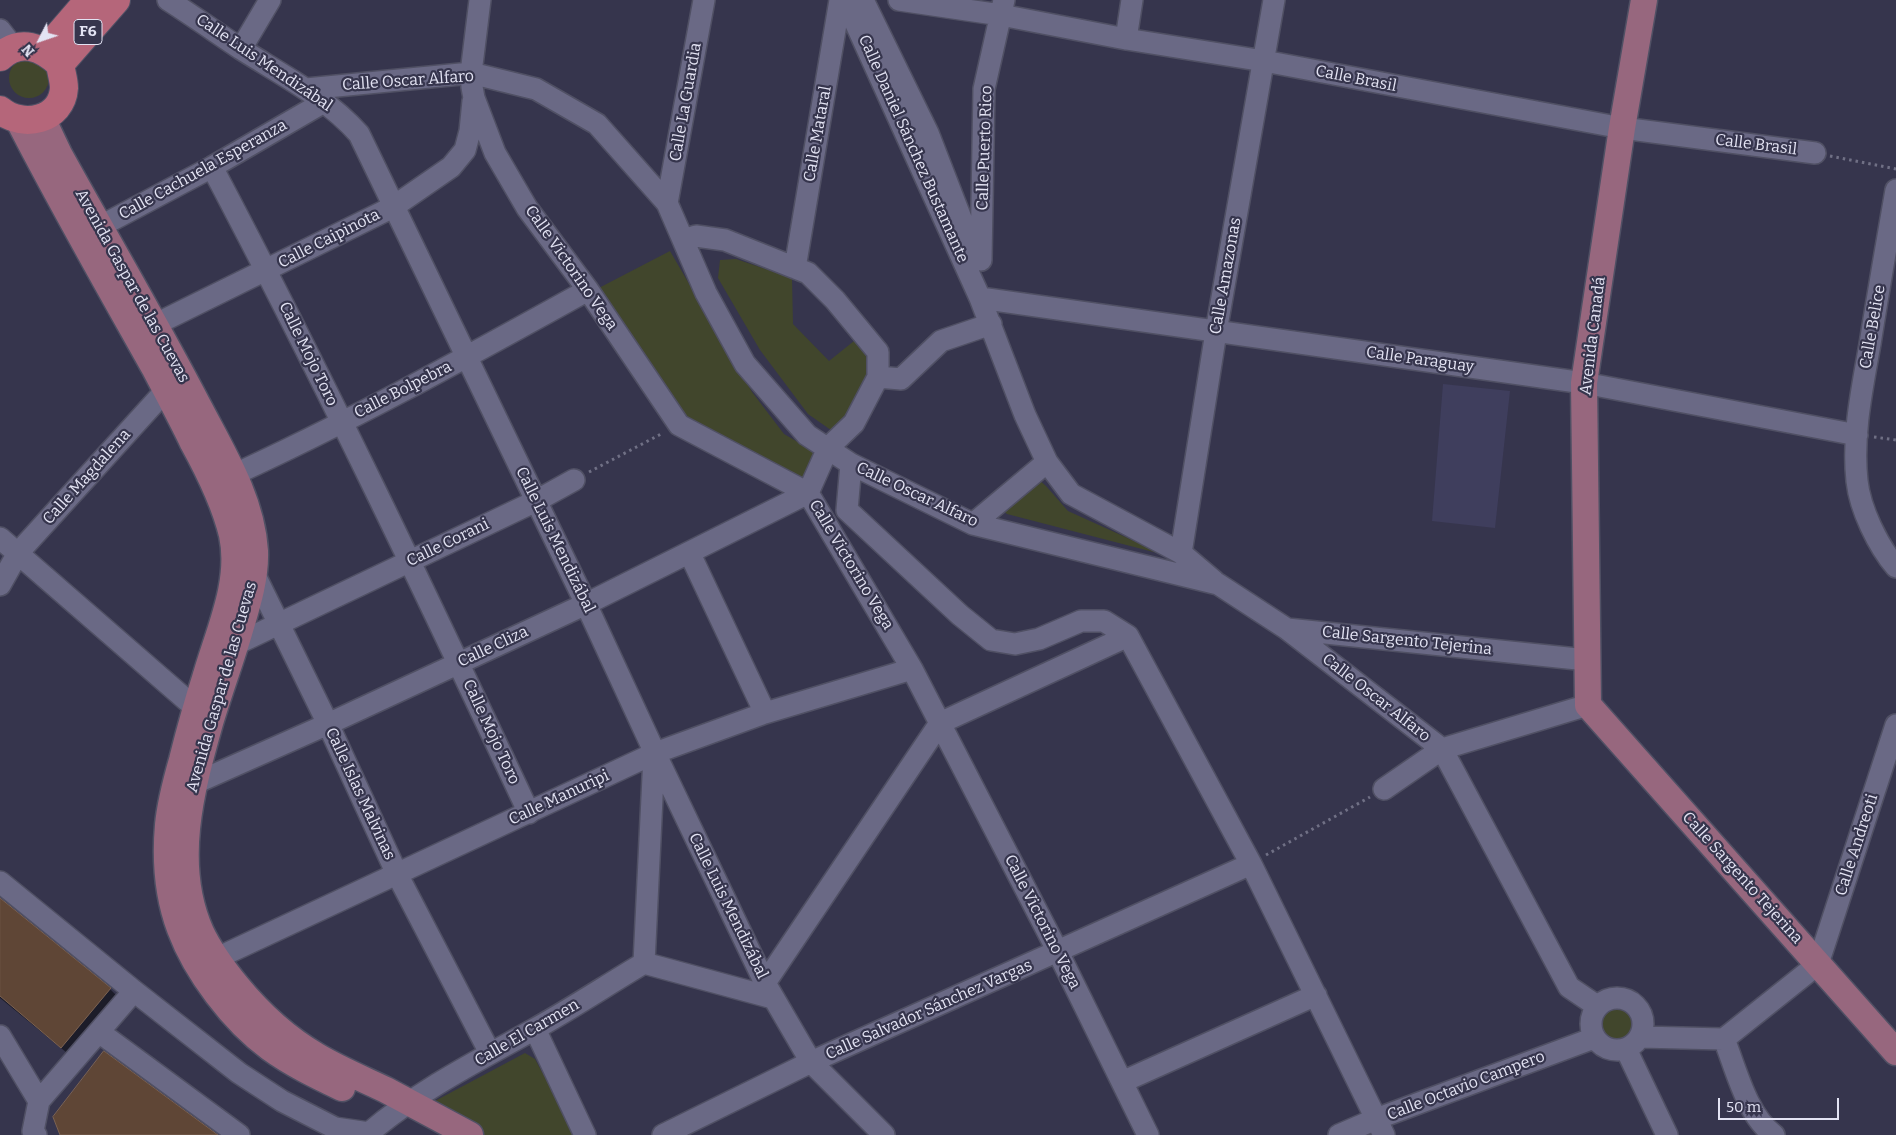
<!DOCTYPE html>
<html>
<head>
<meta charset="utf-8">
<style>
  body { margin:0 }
  #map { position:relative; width:1896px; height:1135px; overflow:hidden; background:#36354d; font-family:Bitter,serif }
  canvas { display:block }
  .north { position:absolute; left:15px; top:15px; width:50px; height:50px; -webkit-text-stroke:4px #36354d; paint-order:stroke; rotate:229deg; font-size:14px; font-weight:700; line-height:20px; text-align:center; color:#e3e3f3 }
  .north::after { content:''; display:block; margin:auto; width:18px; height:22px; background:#e3e3f3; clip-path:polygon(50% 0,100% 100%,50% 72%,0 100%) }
  .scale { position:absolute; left:1718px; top:1098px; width:121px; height:22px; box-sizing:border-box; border:2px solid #e3e3f3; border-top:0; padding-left:6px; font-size:15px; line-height:18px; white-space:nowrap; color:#e3e3f3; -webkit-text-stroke:4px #36354d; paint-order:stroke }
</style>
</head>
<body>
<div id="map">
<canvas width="1896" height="1135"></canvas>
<div class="north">N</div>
<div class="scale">50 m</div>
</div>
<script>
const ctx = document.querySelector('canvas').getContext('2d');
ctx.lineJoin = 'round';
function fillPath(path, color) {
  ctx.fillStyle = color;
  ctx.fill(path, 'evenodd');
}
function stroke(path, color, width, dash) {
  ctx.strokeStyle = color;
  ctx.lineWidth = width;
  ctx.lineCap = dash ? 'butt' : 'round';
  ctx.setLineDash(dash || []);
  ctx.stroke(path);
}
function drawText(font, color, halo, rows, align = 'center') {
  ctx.font = font + ' Bitter,serif';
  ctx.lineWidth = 4.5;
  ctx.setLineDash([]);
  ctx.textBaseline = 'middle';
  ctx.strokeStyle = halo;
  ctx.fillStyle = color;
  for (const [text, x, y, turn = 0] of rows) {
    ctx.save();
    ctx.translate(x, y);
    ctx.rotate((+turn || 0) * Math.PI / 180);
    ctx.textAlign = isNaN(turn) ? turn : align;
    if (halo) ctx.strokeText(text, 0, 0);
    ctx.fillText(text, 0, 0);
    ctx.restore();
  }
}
const built = new Path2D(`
  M1443,384L1510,391L1495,528L1432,521Z`);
const green = new Path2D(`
  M9 78a20 20 0 1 1 40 0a20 20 0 1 1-40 0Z
  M670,251L752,392L784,434L815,452L816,487L705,443L593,291Z
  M736,259L792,278L793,324L829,361L859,337L869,355L867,379L838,435L808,414L760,350L718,278L720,260Z
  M1038,479L1046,486L1068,511L1165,555L1007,514L1002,509Z
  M1601 1024a16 16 0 1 1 32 0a16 16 0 1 1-32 0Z
  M525,1053L535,1059L576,1135H481L433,1102Z`);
const shadow = new Path2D(`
  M0,899L110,989L126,1005L78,1062L0,998Z`);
const building = new Path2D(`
  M0,898L111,988L61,1048L0,996Z
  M104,1051L218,1135H60L53,1117Z`);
const path = new Path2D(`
  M1830,156L1896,169
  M1874,437L1896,440
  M589,472L663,433
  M1266,855L1370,797`);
const minor = new Path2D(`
  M168,0C193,16 217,33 241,49C282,75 326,97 359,134L586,604L655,753L765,983L811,1062L884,1135
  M480,0L471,73L472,87L474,98L495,153L527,208L588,290L679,425L808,493L912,669L1058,952L1148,1135
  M845,0L980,298L1025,415L1047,462L1071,494L1181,553L1214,581
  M863,0L928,133L969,239L973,258
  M899,0L1001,15L1126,39L1264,61L1622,128L1815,153
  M0,30L14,48
  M1126,39L1132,0
  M241,49L270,0
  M306,89L471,73L536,89L597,124L667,203L706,293L745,364L807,435L851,464L973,524L1218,584L1287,629L1442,749L1569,987L1597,1006
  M212,167C324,379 427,596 529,813
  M1896,190C1887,242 1878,293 1870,344C1862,389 1852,436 1857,481C1860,509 1878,546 1896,567
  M667,203L704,0
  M89,237L99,227L212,167L324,102
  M683,240L696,236L725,240L808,273L835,300L878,352V377L854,423L828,448L808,493
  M981,260L984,89L1004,0
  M795,268L840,0
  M980,298L1584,383L1857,435
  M140,332L393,207L451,167L465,150L470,131L473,101
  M878,377L901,379L941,341L991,324
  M851,464L847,510L960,615L991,640L1015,644L1039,639L1081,621H1104L1128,636L1251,864L1384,1135
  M220,481C346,424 467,357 588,290
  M973,524L1047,462
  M0,538L207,718
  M1181,553L1216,332L1274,0
  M690,554L765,713
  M251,567L328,724L397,874L490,1053
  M0,585L18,553L176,379
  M1287,629L1587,660
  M226,649L536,501L574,480
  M182,789L328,724L586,604L808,493
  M1384,789L1442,749L1588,705
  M0,882L134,991L239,1073L282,1101L335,1128L369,1133C418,1091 477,1061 533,1030C571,1009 607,985 644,963
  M217,958L655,753L765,713L912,669
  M644,963L654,756
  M644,963L773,998
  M765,983L940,723L1128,636
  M1591 1024a26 26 0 1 1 52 0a26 26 0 1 1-52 0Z
  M535,1029L585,1135
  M99,1032L239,1135
  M0,1036L39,1101
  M1640,1037L1724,1039L1818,964L1896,725
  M1724,1039C1736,1069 1747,1116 1774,1135
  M1626,1049L1667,1135
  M1122,1082L1316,995
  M36,1135L33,1131L39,1101L134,991
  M663,1135L811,1062L1251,864
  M1339,1135L1376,1119L1594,1038`);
const major = new Path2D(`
  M1644,0L1622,128L1584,383L1588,705L1896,1052
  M42,118L59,154C106,239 155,322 200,409C223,453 252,500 255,551C256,579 247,606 239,633C230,663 219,693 210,723C191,790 171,865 201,932C210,951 224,970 237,986C260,1014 286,1038 317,1056C339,1069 363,1079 386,1090C414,1105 442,1120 470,1135
  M19,121C62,205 109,287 155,369C168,394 181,418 193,443C209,472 224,502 232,535C242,582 219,630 206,675C197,703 189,732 182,760C176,781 170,803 168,825C165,859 168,897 180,929C196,972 233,1021 270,1048C292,1064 317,1076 342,1088`);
const highway = new Path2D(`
  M45,51L89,0
  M0,57C20,38 42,47 60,64C61,72 64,80 64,88C62,120 23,129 0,110
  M60,64L116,0`);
const shields = [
  [88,32,28]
];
const shieldNames = [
  ["F6",88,32]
];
const streetNames = [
  ["Calle Luis Mendizábal",264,63,34],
  ["Calle Brasil",1356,79,11],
  ["Calle Oscar Alfaro",408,81,-4],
  ["Calle La Guardia",686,102,-80],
  ["Calle Mataral",818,134,-80],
  ["Calle Brasil",1756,145,7],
  ["Calle Puerto Rico",985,148,-88],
  ["Calle Daniel Sánchez Bustamante",913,149,66],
  ["Calle Cachuela Esperanza",203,170,-29],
  ["Calle Caipinota",329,239,-27],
  ["Calle Victorino Vega",571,268,55],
  ["Calle Amazonas",1226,276,-80],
  ["Avenida Gaspar de las Cuevas",132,286,61],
  ["Calle Belice",1873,327,-80],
  ["Avenida Canadá",1593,336,-83],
  ["Calle Mojo Toro",308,354,64],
  ["Calle Paraguay",1420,360,8],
  ["Calle Bolpebra",403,390,-27],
  ["Calle Magdalena",87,477,-48],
  ["Calle Oscar Alfaro",917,495,25],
  ["Calle Luis Mendizábal",555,540,64],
  ["Calle Corani",448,543,-26],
  ["Calle Victorino Vega",851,565,59],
  ["Calle Sargento Tejerina",1407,641,6],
  ["Calle Cliza",493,647,-25],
  ["Avenida Gaspar de las Cuevas",222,687,-74],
  ["Calle Oscar Alfaro",1376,698,38],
  ["Calle Mojo Toro",491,732,65],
  ["Calle Islas Malvinas",360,794,65],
  ["Calle Manuripi",559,798,-25],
  ["Calle Andreoti",1857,845,-72],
  ["Calle Sargento Tejerina",1742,878,48],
  ["Calle Luis Mendizábal",728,906,64],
  ["Calle Victorino Vega",1042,922,63],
  ["Calle Salvador Sánchez Vargas",929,1010,-24],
  ["Calle El Carmen",527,1033,-30],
  ["Calle Octavio Campero",1466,1086,-21]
];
fillPath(built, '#3f3e5d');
fillPath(green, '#41462c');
fillPath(shadow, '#0007');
fillPath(building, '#5f4636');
stroke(building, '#7d6352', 1);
stroke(minor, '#505064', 24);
stroke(major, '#505064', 29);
stroke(highway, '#505064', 30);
stroke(path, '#707085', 3, [2.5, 4]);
stroke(minor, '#6a6985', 21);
stroke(major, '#97677e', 26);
stroke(highway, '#b5667a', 28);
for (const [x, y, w] of shields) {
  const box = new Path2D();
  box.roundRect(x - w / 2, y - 12.5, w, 25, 4);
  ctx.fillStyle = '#36354d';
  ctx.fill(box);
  stroke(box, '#e3e3f3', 1);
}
drawText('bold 15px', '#e3e3f3', null, shieldNames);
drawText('16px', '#e3e3f3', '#36354d', streetNames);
</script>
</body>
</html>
